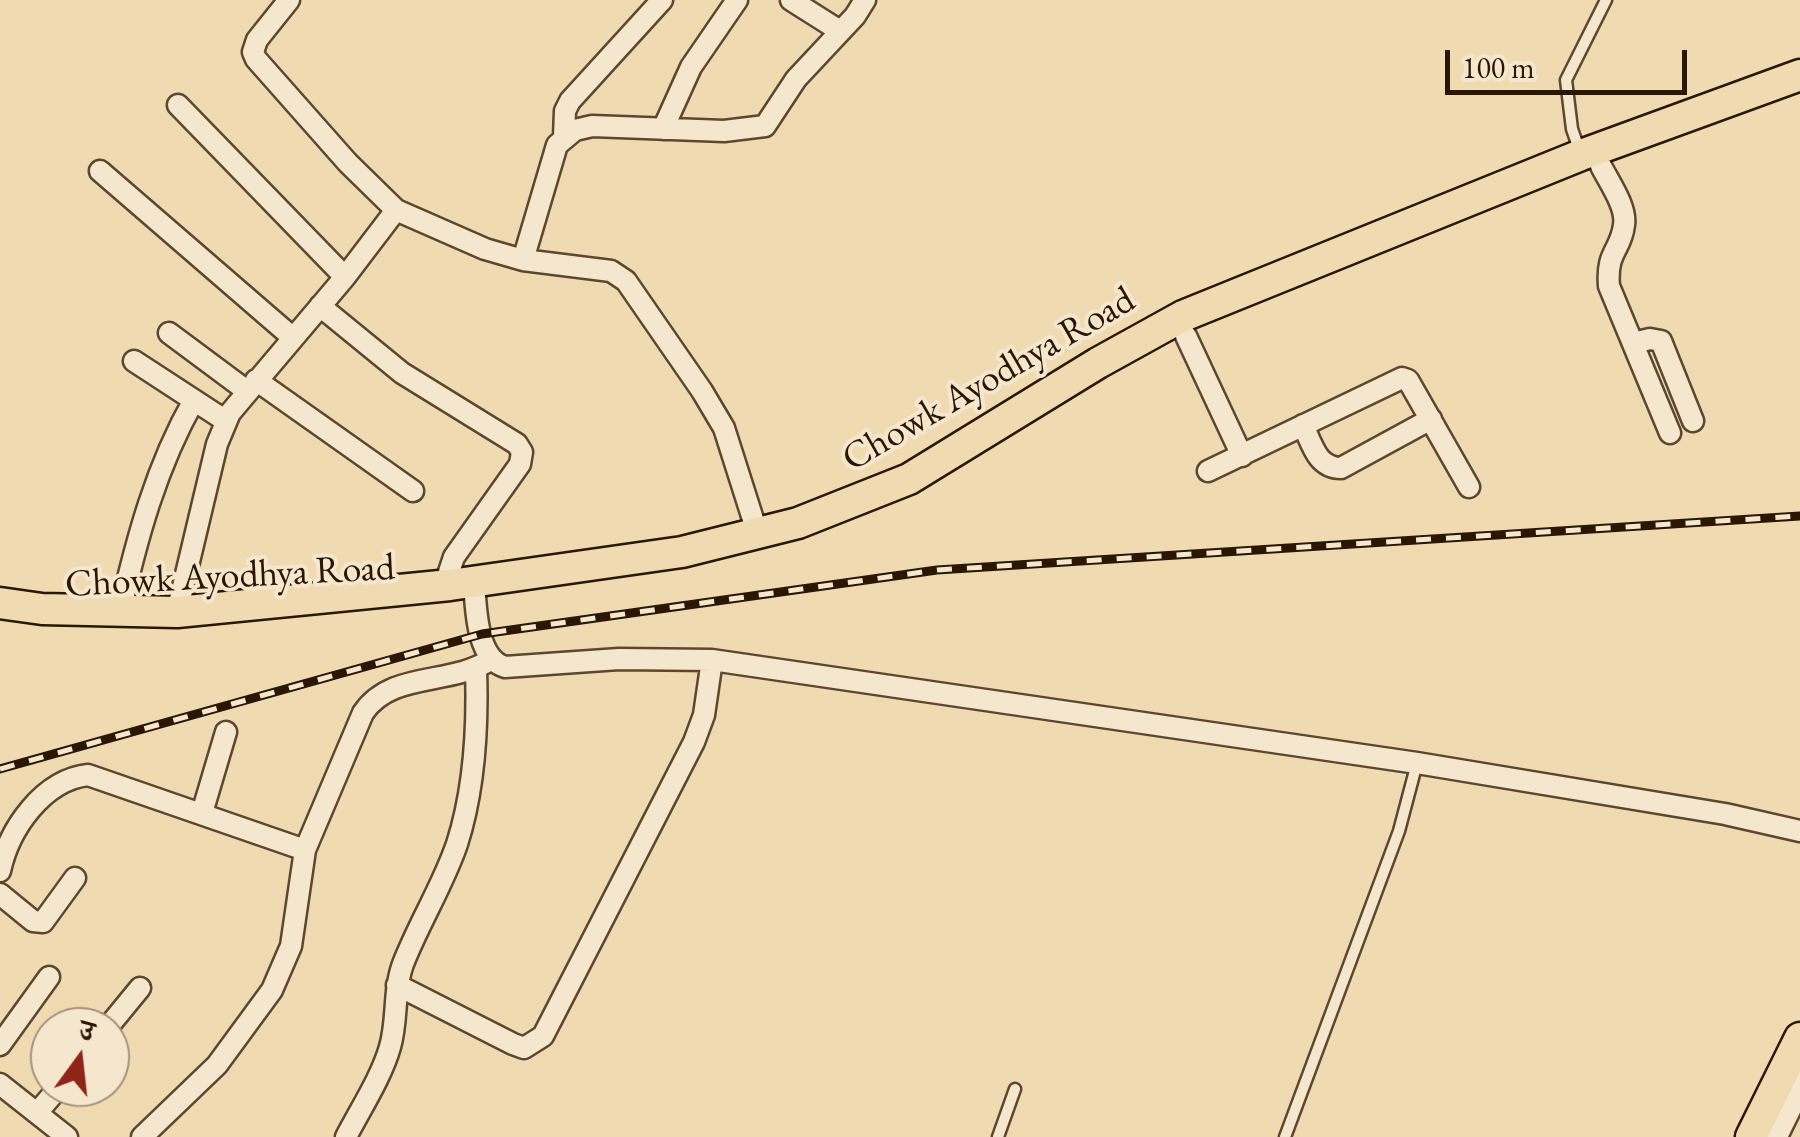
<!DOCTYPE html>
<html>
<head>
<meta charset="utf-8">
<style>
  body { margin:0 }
  #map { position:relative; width:1800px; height:1137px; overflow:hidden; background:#efdab2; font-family:"EB Garamond","Noto Serif Devanagari",serif }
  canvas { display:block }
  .north { position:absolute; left:30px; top:1007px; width:100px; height:100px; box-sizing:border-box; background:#f5e7cd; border:2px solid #a4937c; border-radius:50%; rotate:15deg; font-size:28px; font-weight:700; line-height:40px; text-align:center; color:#2b1603 }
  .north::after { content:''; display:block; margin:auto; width:35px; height:45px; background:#8f2418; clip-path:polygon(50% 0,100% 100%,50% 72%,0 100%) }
  .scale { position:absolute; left:1445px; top:50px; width:242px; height:45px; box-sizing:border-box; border:5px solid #2b1603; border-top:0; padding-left:12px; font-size:30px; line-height:35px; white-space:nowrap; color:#2b1603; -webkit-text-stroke:8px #f5e7cd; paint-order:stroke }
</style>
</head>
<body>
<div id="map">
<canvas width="1800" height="1137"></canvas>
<div class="north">उ</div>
<div class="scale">100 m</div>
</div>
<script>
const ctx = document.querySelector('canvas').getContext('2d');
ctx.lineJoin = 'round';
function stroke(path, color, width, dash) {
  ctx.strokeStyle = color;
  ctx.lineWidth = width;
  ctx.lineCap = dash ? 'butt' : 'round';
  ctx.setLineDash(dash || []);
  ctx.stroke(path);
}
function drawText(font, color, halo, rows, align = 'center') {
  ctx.font = font + ' "EB Garamond",serif';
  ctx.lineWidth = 8;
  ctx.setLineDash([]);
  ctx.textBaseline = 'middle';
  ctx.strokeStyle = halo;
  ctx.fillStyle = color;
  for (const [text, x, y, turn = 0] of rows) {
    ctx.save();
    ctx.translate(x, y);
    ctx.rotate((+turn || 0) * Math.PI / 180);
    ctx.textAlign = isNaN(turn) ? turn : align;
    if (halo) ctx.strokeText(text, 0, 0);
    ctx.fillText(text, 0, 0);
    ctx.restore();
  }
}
const service = new Path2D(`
  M1580,152L1572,129L1566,80L1606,0
  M998,1137L1015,1089
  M1285,1137L1399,831L1417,763`);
const minor = new Path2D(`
  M289,0L257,40L253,52L256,59L348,163L396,210L485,249L523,260L611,271L626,281L702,391L724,428L758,535
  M791,0L840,31
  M178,105L345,277
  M663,129L691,67L737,0
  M564,137L565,111L570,101L662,0
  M1601,166C1609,182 1627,207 1624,225C1621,251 1606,251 1609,286L1670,433
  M100,171L292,337
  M523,260L557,145L575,130L592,126L724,131L765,126L796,79L855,16L865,0
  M320,306L402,373L517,444L522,452L520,464L454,557L449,572L450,585
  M169,333L247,391
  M1186,336L1242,456
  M1633,343L1650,339L1661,341L1693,421
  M134,361L226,421
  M256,380L413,491
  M1303,425C1312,444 1317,468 1341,468L1431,419
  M1208,471L1402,378L1408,380L1469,487
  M474,582C476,608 476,658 505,667L619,659L712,660L1417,763L1725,814L1800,831
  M120,612C137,538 156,467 194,400
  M177,612L217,444L230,413L345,277L396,210
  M202,813L226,732
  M0,871C9,829 43,780 88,775L305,850
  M0,894L33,921L43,922L75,878
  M397,985L513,1044L524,1048L543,1036L694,742L704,715L712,660
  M108,1027L140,988
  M0,1045L49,977
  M0,1084L67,1137
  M37,1113L59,1087
  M142,1137L217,1065L272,990L291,946L305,850L363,713C391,671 450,686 490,660
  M346,1137C361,1108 381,1078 390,1047C398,1020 393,991 403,964C419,923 443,885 457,844C475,788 478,727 476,669`);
const tertiary = new Path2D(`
  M1774,1137L1800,1084`);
const primary = new Path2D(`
  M0,603L42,609L177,612L450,585L682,552L798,523L909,479L1098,363L1183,316L1581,155L1800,75
  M1751,1137L1800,1038`);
const rail = new Path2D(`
  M0,769L482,634L937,570L1800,516`);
const streetNames = [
  ["Chowk Ayodhya Road",989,380,-30],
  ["Chowk Ayodhya Road",230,577,-3]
];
stroke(service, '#5c472f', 15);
stroke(minor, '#5c472f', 25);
stroke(tertiary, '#5c472f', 30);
stroke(primary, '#2b1603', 35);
stroke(service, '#f5e7cd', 10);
stroke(minor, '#f5e7cd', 20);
stroke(tertiary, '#f5e7cd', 25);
stroke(primary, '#efdab2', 30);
stroke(rail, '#2b1603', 9);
stroke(rail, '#f5e7cd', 5, [15]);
drawText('38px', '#2b1603', '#f5e7cd', streetNames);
</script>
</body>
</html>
